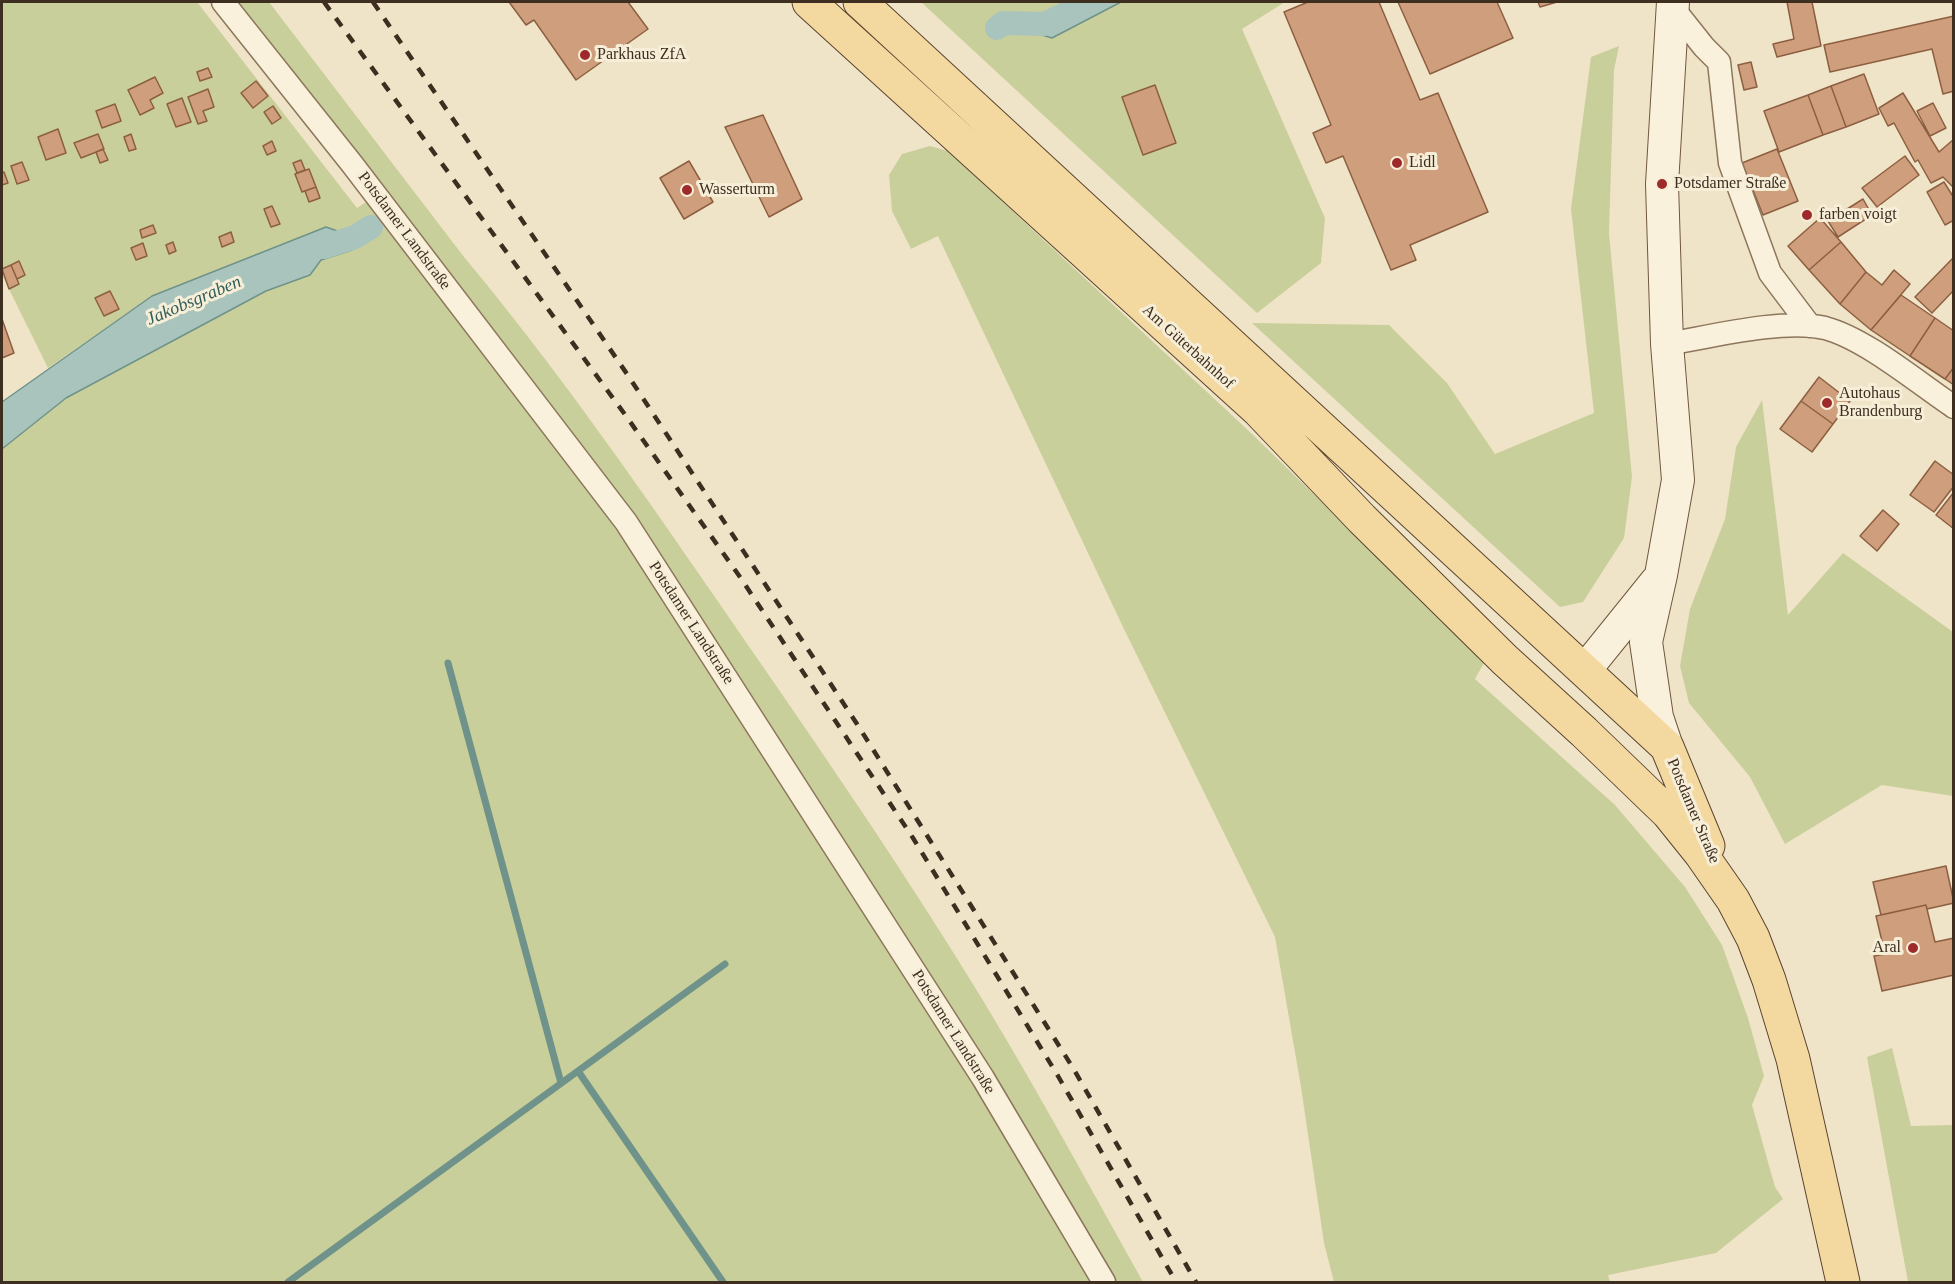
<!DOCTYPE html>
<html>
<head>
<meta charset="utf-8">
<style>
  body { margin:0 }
  #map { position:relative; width:1955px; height:1284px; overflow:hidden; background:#f0e4c8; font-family:Georgia,serif }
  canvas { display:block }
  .frame { position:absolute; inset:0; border:3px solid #3d2e20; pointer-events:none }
</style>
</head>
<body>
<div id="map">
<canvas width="1955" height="1284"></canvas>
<div class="frame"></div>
</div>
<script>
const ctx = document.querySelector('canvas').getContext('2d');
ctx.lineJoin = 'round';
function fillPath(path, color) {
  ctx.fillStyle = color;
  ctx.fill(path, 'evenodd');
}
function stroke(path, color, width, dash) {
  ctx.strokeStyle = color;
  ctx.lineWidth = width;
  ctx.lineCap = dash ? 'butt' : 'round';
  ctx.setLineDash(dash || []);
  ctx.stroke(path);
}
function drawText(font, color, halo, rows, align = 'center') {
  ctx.font = font + ' Georgia,serif';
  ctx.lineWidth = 6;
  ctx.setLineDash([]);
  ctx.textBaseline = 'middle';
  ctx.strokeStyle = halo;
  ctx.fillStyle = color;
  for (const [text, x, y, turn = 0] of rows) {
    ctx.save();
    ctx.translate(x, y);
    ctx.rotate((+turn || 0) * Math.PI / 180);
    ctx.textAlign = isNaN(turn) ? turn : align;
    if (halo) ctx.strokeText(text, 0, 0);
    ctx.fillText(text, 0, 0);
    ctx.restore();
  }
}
const green = new Path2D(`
  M2,2H197L357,208L384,190L235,2H269L464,257C555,366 637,484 717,600C799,719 882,838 958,960C1024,1065 1083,1175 1143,1282H2V449L66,398L266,291L310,275L321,260L352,250L152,296L48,368L2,275Z
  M921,2H1076L1048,14L1005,23L1051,38L1121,2H1285L1242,29L1325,218L1321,263L1257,313Z
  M1619,46L1614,70L1609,233L1632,477L1624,538L1583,602L1560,607L1252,323L1389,325L1447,383L1495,454L1594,413L1571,209L1591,57Z
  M930,146L948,151L1251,433L1485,661L1475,679L1615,805L1685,887L1722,945L1748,1018L1764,1076L1752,1105L1775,1187L1783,1199L1716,1253L1608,1275L1610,1282H1334L1324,1243L1301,1087L1275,937L1123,627L938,236L911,249L892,211L889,175L902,154Z
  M1762,400L1788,615L1843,553L1953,632V796L1882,785L1785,844L1750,777L1689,703L1680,666L1690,609L1725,519L1736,447Z
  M1892,1048L1911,1126L1953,1125V1282H1908L1867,1057Z`);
const water = new Path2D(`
  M1076,2H1121L1052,38L1003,23L1048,14Z
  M326,227L355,237L352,250L321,260L310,275L266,291L66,398L2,449V402L152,296Z`);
const stream = new Path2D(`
  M448,663L561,1083
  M578,1071L723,1282
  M288,1282L725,964`);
const canal = new Path2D(`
  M997,28L1003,23L1044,24L1091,2
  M324,247L355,237L371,227`);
const building = new Path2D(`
  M509,2H628L648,29L576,80L534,20L526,25Z
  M1308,2H1379L1420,100L1438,93L1488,212L1410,245L1416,260L1391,270L1343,156L1326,163L1313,133L1331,125L1284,12Z
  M1398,2H1497L1513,38L1430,74Z
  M1538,2H1557L1540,7Z
  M1787,2H1812L1821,46L1777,57L1773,44L1794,39Z
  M1954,16V91L1943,94L1932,49L1830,72L1824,45Z
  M1751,62L1757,87L1744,90L1738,65Z
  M208,68L212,77L200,81L197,72Z
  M1864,74L1879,114L1846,127L1831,86Z
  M155,77L163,93L150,100L154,108L140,115L128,90Z
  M256,81L268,96L253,108L241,93Z
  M1155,85L1176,143L1143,155L1122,97Z
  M1831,86L1846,127L1823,135L1808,95Z
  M208,89L214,107L203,111L207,121L198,124L188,97Z
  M1903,93L1939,152L1954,139V188L1943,177L1931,183L1918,160L1915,162L1894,123L1888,126L1879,108Z
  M1808,95L1823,135L1779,152L1764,111Z
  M182,98L191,122L176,127L167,104Z
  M1933,103L1946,128L1930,136L1917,111Z
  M115,104L121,121L102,128L96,111Z
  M273,106L281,118L272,124L264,112Z
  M763,115L802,199L769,217L725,127Z
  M58,129L66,153L46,160L38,137Z
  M98,134L104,149L81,158L74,143Z
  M131,134L136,149L129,151L124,137Z
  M272,141L276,151L267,155L263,146Z
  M103,149L108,160L100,163L96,152Z
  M1777,149L1798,201L1763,215L1742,163Z
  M1905,156L1919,175L1877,207L1862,188Z
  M301,160L305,170L297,173L293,163Z
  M689,161L713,202L684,219L660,178Z
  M22,162L29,180L17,184L11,166Z
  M309,169L316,187L302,192L295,174Z
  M4,172L8,183L2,185V173Z
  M1944,182L1954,198V220L1945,225L1927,192Z
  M316,187L320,198L309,202L305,191Z
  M1863,199L1872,215L1838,237L1828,221Z
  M272,206L280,224L271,227L264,209Z
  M1820,218L1841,242L1809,270L1788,246Z
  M153,225L156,233L142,238L140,230Z
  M231,232L234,242L222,247L219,237Z
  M173,242L176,251L169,254L166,245Z
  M1841,242L1866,272L1840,304L1809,270Z
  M143,243L147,256L136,260L131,248Z
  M1954,257V290L1932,313L1915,297Z
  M19,261L25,275L17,279L11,265Z
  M11,265L19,284L9,289L2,269Z
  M1894,270L1910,284L1871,330L1840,304L1866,272L1882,285Z
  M110,291L119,309L104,316L95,298Z
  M1901,295L1935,318L1910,356L1871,330Z
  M1935,318L1954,331V367L1945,379L1910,356Z
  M2,319L14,353L2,358Z
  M1954,367V385L1945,379Z
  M1819,377L1850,401L1833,424L1801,401Z
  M1801,401L1833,424L1812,452L1780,429Z
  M1935,461L1954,475V486L1934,512L1910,495Z
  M1954,492V529L1936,515Z
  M1883,510L1899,524L1877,551L1860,536Z
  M1946,866L1954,903L1927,909L1926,905L1881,915L1873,882Z
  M1926,905L1935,942L1954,938V975L1882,991L1874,956L1885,954L1876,916Z`);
const street = new Path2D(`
  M223,2L352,164L626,522L983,1078L1104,1282
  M1673,8L1704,47L1719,62L1730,163L1770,273L1810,326
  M1667,344C1709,337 1784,318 1825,328C1866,339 1918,383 1954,407`);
const secondary = new Path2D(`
  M1585,670L1656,582
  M1667,747L1657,717L1646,642L1661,575L1678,480L1667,344L1662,184L1673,2`);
const primary = new Path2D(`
  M809,2L1258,410L1362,519L1505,660L1584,732L1668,813L1701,854L1733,900L1753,938L1769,980L1793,1059L1843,1282
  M860,2L1667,747L1708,846`);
const rail = new Path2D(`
  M324,2L626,416L740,577L913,838L1058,1076L1176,1282
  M373,2L627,374L857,724L1073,1068L1196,1282`);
const markers = [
  [585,55,6,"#9e2a2b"],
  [1397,163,6,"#9e2a2b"],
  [1662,184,6,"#9e2a2b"],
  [687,190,6,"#9e2a2b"],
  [1807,215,6,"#9e2a2b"],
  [1827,403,6,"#9e2a2b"],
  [1913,948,6,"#9e2a2b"]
];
const poiNames = [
  ["Parkhaus ZfA",597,55],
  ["Lidl",1409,163],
  ["Potsdamer Straße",1674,184],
  ["Wasserturm",699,190],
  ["farben voigt",1819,215],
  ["Autohaus",1839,394],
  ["Brandenburg",1839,412],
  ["Aral",1901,948,"right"]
];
const streetNames = [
  ["Potsdamer Landstraße",404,231,53],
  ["Am Güterbahnhof",1188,347,42],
  ["Potsdamer Landstraße",691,623,57],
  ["Potsdamer Straße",1693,811,67],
  ["Potsdamer Landstraße",953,1032,58]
];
const waterNames = [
  ["Jakobsgraben",194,301,-23]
];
fillPath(green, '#c9cf9b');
fillPath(water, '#a9c4bc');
stroke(water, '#6f938a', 1.5);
stroke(stream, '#6f938a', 7);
stroke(canal, '#a9c4bc', 24);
fillPath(building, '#cf9f7d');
stroke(building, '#8d5f41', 1.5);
stroke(street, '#8d765c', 25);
stroke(secondary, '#6f573f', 34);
stroke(primary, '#5b4430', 35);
stroke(street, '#faf1dc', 22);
stroke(secondary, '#faf1dc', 32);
stroke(primary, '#f3d9a0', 33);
stroke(rail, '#3d2e20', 4.5, [10, 10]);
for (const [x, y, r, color] of markers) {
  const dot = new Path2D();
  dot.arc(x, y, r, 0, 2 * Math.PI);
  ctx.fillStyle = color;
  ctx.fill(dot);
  stroke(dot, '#f7eed8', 2);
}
drawText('16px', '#3d2e20', '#f7eed8', poiNames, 'left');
drawText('16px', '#3d2e20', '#f7eed8', streetNames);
drawText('italic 18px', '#2f5d5a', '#f7eed8', waterNames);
</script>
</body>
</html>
